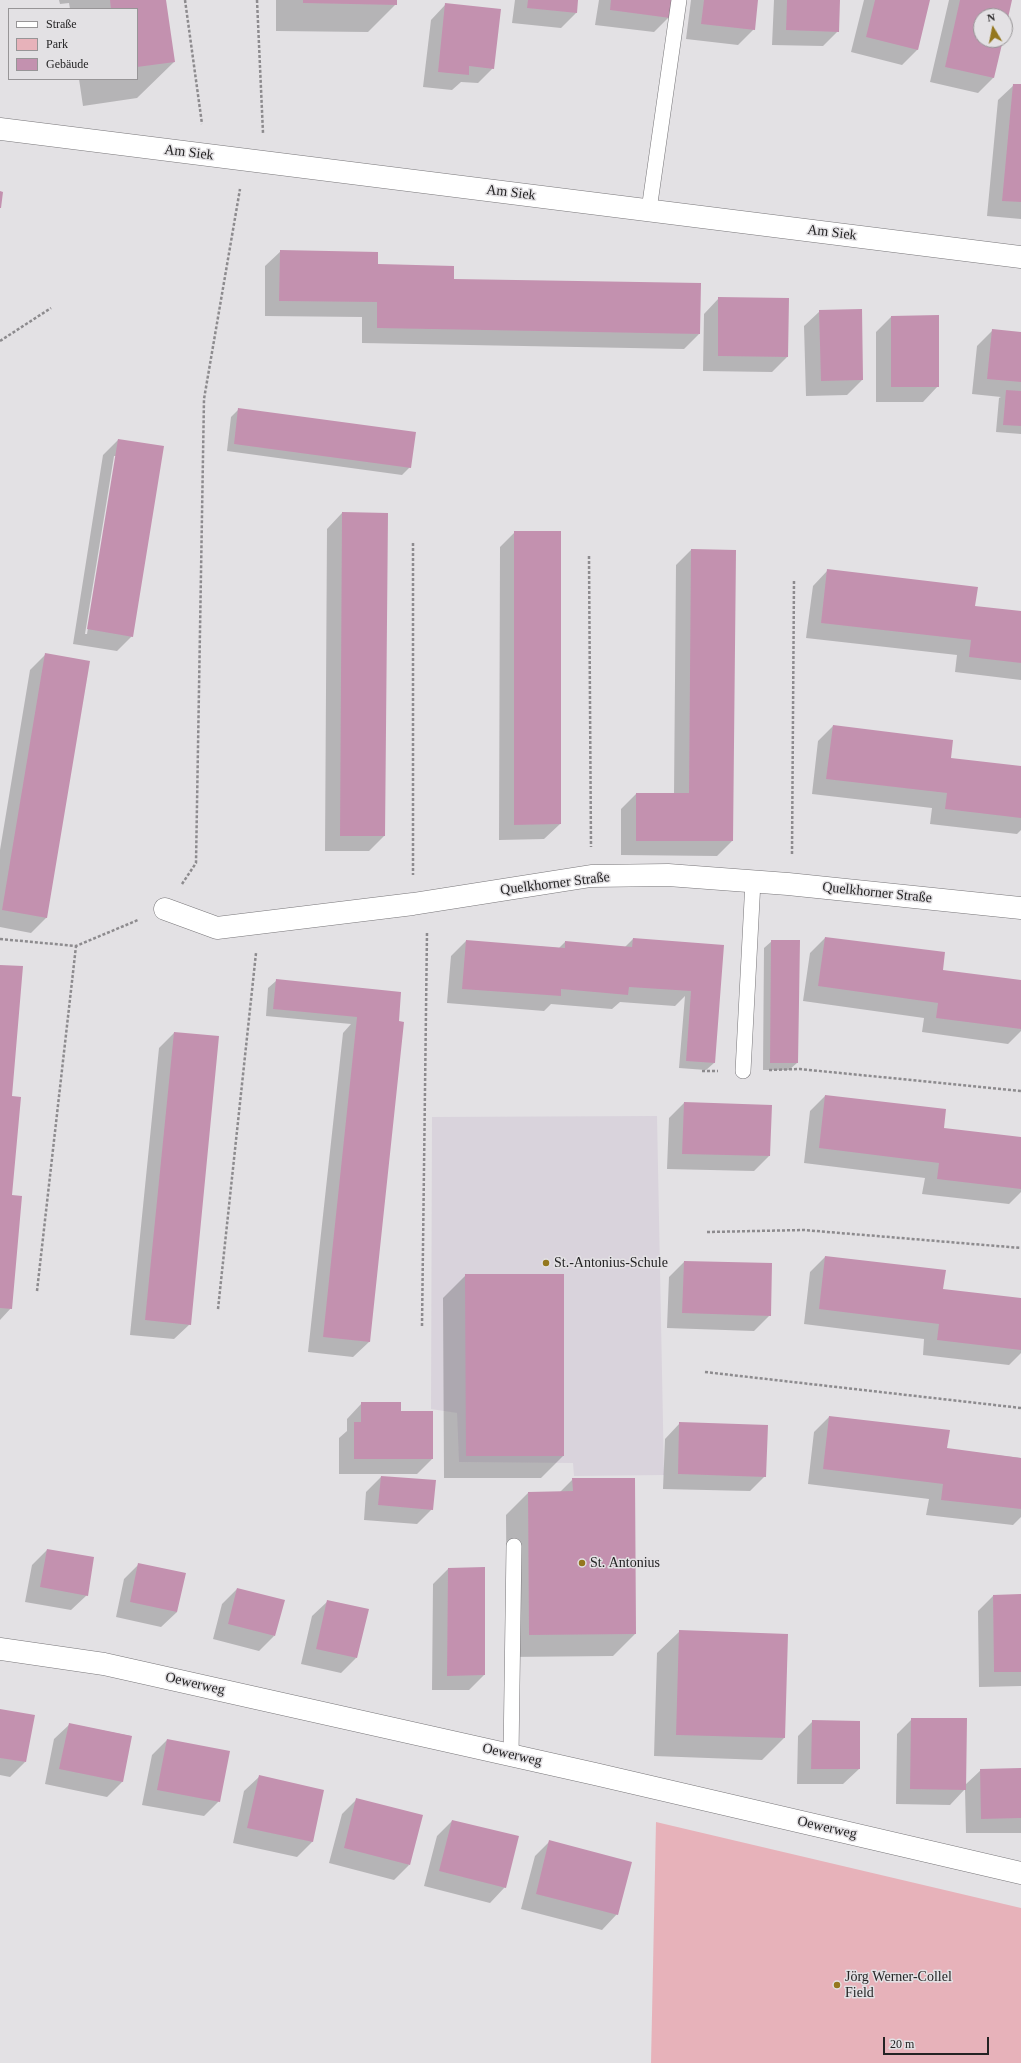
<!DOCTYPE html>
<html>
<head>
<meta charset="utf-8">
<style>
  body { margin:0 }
  #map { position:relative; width:1021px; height:2063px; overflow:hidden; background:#e3e1e4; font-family:"Times New Roman",serif }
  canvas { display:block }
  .legend { position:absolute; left:8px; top:8px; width:130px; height:72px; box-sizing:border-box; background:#e3e1e4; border:1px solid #979597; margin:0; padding:5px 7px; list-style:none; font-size:12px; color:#242324 }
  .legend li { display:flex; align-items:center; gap:8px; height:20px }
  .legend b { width:20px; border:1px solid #979597 }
  .north { position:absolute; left:973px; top:8px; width:40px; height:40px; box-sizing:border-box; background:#e3e1e4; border:1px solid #979597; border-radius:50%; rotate:350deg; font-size:11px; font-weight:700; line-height:16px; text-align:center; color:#242324 }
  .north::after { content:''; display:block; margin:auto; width:14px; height:18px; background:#94771e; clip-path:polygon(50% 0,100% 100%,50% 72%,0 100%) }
  .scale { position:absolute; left:883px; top:2037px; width:106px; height:18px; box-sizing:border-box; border:2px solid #242324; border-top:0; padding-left:5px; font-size:12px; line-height:14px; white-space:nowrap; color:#242324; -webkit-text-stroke:3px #e3e1e4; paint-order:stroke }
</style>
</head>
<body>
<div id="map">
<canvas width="1021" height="2063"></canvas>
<ul class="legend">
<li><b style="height:5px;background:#fff"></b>Straße</li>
<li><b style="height:11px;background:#e7b2ba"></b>Park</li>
<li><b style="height:11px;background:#c391af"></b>Gebäude</li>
</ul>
<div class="north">N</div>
<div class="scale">20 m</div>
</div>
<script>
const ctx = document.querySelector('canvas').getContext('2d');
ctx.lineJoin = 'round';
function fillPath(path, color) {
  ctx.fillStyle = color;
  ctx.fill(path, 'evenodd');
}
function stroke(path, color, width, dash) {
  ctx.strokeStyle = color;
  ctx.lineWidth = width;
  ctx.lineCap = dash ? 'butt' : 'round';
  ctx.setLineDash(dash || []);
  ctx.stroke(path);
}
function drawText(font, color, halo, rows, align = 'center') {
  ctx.font = font + ' "Times New Roman",serif';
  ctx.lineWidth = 3;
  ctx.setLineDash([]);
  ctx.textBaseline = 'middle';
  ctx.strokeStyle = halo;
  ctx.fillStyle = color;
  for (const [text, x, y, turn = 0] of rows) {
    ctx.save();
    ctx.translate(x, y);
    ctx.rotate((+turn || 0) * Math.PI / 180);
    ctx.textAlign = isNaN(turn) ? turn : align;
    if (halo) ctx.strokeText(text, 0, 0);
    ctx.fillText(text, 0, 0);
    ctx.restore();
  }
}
const built = new Path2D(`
  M657,1116L664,1475L574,1476L573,1463L459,1462L457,1413L431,1409L432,1117Z`);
const green = new Path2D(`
  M656,1822L1021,1908V2063H651Z`);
const shadow = new Path2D(`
  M59,0H165L174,62L137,98L83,106L79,79H137V9H70L69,3L60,4Z
  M276,0H396V4L368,32L276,31Z
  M515,0H577L576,13L561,28L512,23Z
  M599,0H671L669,17L654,32L595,25Z
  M691,0H757L754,29L738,45L686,39Z
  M839,0L838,31L823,46L772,45L774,0Z
  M864,0H929L917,50L902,65L851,52Z
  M949,0H1011L1005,26V16H981V40H1002L993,78L978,93L930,82Z
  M446,4L493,68L478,83L461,82L452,90L423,87L431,20Z
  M1014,85H1021V219L987,216L998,100Z
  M281,251L377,265L453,280L699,334L684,349L362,343V317L265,316V266Z
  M719,298L787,357L772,372L703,371L704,314Z
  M820,311L862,380L847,395L806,396L804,326Z
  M891,317L938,386L923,402H876V332Z
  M993,330L1021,333V434L996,432L999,398L1001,397L972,394L977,346Z
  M239,409L410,467L402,475L227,451L231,417Z
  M118,440L132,636L117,651L73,644L103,455ZM114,456H116L87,634H85Z
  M342,513L384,836L369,851H325L327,529Z
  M515,532L560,824L544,839L499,840L500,547Z
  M691,550L732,841L717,856L621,855V809L636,794H674L676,565Z
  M828,570L974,607L1021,612V680L955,672L957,655L806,638L813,586Z
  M46,654L47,917L31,933L0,927V850L30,670Z
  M833,726L950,759L1021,767V830L1017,834L930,824L932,808L812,794L818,741Z
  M825,938L942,971L1021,981V1031L1008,1044L922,1032L924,1018L803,1001L810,953Z
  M633,939L723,946L714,1063L706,1070L679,1068L685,996L675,1006L620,1002L612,1009L551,1004L544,1011L447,1003L451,956L466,941L559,948L565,942L625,947Z
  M772,941L797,1063L789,1070H763L764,948Z
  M0,966L11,1097V1308L0,1320Z
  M276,981L400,993L369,1342L353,1357L308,1352L343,1033L351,1024L266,1016L268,988Z
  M174,1033L190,1324L174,1339L130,1335L159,1048Z
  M825,1096L942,1129L1021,1138V1192L1009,1204L922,1194L925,1178L804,1163L810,1111Z
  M684,1103L771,1106L769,1156L754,1171L667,1169L669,1118Z
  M825,1257L942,1290L1021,1299V1353L1009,1365L923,1355L924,1339L804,1324L810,1272Z
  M684,1262L770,1315L754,1331L667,1328L669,1277Z
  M466,1275L563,1456L541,1478H444L443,1298Z
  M362,1403L400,1412L432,1459L417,1474H339V1438L347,1431V1419Z
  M829,1417L946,1449L1021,1458V1517L1013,1525L926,1515L929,1499L808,1484L814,1432Z
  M680,1423L765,1476L750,1491L663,1489L665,1439Z
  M381,1477L432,1509L417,1524L364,1520L366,1492Z
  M573,1479L635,1634L613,1656L507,1657L506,1515L528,1493L560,1492Z
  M47,1550L87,1595L71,1610L25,1602L32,1565Z
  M139,1564L177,1612L161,1627L116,1617L124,1579Z
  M484,1568V1675L469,1690H432L433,1584L448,1569Z
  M237,1589L274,1636L259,1651L213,1639L222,1604Z
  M1021,1595V1686L979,1687L978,1611L993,1596Z
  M328,1601L356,1658L341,1673L301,1664L312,1616Z
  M680,1631L784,1738L762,1760L654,1756L657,1653Z
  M0,1710L25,1762L10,1777L0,1775Z
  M912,1719L965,1785L981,1770L1021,1769V1833H966L965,1789L950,1805L896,1804L897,1734Z
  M813,1721L859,1769L843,1784H797L798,1736Z
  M70,1724L131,1736L122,1782L107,1797L45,1784L54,1739Z
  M167,1740L219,1801L204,1816L142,1805L152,1755Z
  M260,1776L323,1791L312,1842L297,1857L233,1843L244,1791Z
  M357,1799L409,1865L394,1880L329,1863L342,1814Z
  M452,1821L505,1887L490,1903L424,1886L437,1836Z
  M550,1841L617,1914L602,1930L521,1909L535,1856Z`);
const building = new Path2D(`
  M110,0H166L175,62L137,67V9H111Z
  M303,0H397V5L303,3Z
  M528,0H578L577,13L527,8Z
  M611,0H672L670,18L610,10Z
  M704,0H758L755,30L701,24Z
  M787,0H840L839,32L786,30Z
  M875,0H930L918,50L866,37Z
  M960,0H1012L1006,27L1005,16H981V40H1003L994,78L945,67Z
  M445,3L501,9L494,69L469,66V75L438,72Z
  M1013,84H1021V202L1002,201Z
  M0,191L3,192L1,208H0Z
  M280,250L378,252V264L454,266V279L701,283L700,334L377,328V302L279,301Z
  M718,297L789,298L788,357L718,356Z
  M862,309L863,380L821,381L819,310Z
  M939,315V387H891V316Z
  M992,329L1021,332V382L987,379Z
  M1006,390L1021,391V426L1003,425Z
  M238,408L416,432L411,468L234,444Z
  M118,439L164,446L133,637L87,629Z
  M342,512L388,513L385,836H340Z
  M514,531H561V824L514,825Z
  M691,549L736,550L733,841H636V793H689Z
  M827,569L978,587L975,606L1021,611V663L969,657L971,640L821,623Z
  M45,653L90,661L47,918L2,910Z
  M833,725L953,740L951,758L1021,766V818L945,809L947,793L826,779Z
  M825,937L945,952L943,970L1021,980V1029L936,1018L938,1003L818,986Z
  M633,938L724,945L715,1063L686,1061L691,991L629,987L628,995L561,989V996L462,989L466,940L565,948V941L632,947Z
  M771,940H800L798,1063H770Z
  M0,965L23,966L12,1096L21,1097L12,1195L22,1196L12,1309L0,1308Z
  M276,979L401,992L399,1021L404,1022L370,1342L323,1337L357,1017L273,1009Z
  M174,1032L219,1036L191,1325L145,1320Z
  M825,1095L946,1109L944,1128L1021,1137V1189L937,1179L939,1163L819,1148Z
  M684,1102L772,1105L770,1156L682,1154Z
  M825,1256L946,1270L943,1289L1021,1298V1350L937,1340L939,1324L819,1309Z
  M684,1261L772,1263L771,1316L682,1313Z
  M465,1274H564V1456H466Z
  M361,1402H401V1411H433V1459H354V1422H361Z
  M829,1416L950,1430L947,1448L1021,1458V1509L941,1500L943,1484L823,1469Z
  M679,1422L768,1425L766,1477L678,1474Z
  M381,1476L436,1480L433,1510L378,1505Z
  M572,1478H635L636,1634L529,1635L528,1492L573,1491Z
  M47,1549L94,1557L88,1596L40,1587Z
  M138,1563L186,1573L177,1612L130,1602Z
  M485,1567V1675L447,1676L448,1568Z
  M237,1588L285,1600L275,1636L228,1624Z
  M1021,1594V1672H994L993,1595Z
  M327,1600L369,1609L357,1658L316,1649Z
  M679,1630L788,1634L785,1738L676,1735Z
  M0,1709L35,1715L26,1762L0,1758Z
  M911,1718H967L966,1790L910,1789Z
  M812,1720L860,1721V1769H811Z
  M69,1723L132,1736L123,1782L59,1769Z
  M167,1739L230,1751L220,1802L157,1790Z
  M1021,1768V1818L981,1819L980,1769Z
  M259,1775L324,1790L313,1842L247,1828Z
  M356,1798L423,1815L410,1865L344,1848Z
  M452,1820L519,1836L506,1888L439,1871Z
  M549,1840L632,1862L618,1915L536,1894Z`);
const path = new Path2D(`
  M185,0L202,124
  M257,0L263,133
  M0,341L51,308
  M413,543V875
  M589,556L591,847
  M792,854L794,579
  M182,884L196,863L204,399L240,189
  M0,939L76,946L138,920
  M769,1070L800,1069L1021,1091
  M702,1071H718
  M707,1232L804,1230L1021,1248
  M37,1291L76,946
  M218,1309L256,953
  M422,1326L427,932
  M705,1372L1021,1408`);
const service = new Path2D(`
  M649,210L679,0
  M743,1071L753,881
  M511,1755L514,1546`);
const minor = new Path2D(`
  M0,129L1021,257
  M165,909L217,928L413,904L591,876L668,875L788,884L1021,908
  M0,1649L104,1664L595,1774L1021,1873`);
const markers = [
  [546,1263,4,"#94771e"],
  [582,1563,4,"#94771e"],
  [837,1985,4,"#94771e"]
];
const streetNames = [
  ["Am Siek",189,153,7],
  ["Am Siek",511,193,7],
  ["Am Siek",832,233,7],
  ["Quelkhorner Straße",555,884,-7],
  ["Quelkhorner Straße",877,893,6],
  ["Oewerweg",195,1684,13],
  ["Oewerweg",512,1755,13],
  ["Oewerweg",827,1828,13]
];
const poiNames = [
  ["St.-Antonius-Schule",554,1263],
  ["St. Antonius",590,1563],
  ["Jörg Werner-Collel",845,1977],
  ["Field",845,1993]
];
fillPath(built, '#d9d3dc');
fillPath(green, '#e7b2ba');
fillPath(shadow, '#0003');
fillPath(building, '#c391af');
stroke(service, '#787679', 16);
stroke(minor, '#787679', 23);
stroke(path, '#8d8b8e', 2.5, [3, 2]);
stroke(service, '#fff', 15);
stroke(minor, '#fff', 22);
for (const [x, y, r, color] of markers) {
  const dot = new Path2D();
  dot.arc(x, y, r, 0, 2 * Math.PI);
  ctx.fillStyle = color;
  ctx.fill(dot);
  stroke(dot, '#e3e1e4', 1.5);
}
drawText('14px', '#242324', '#e3e1e4', streetNames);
drawText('14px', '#242324', '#e3e1e4', poiNames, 'left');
</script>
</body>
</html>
